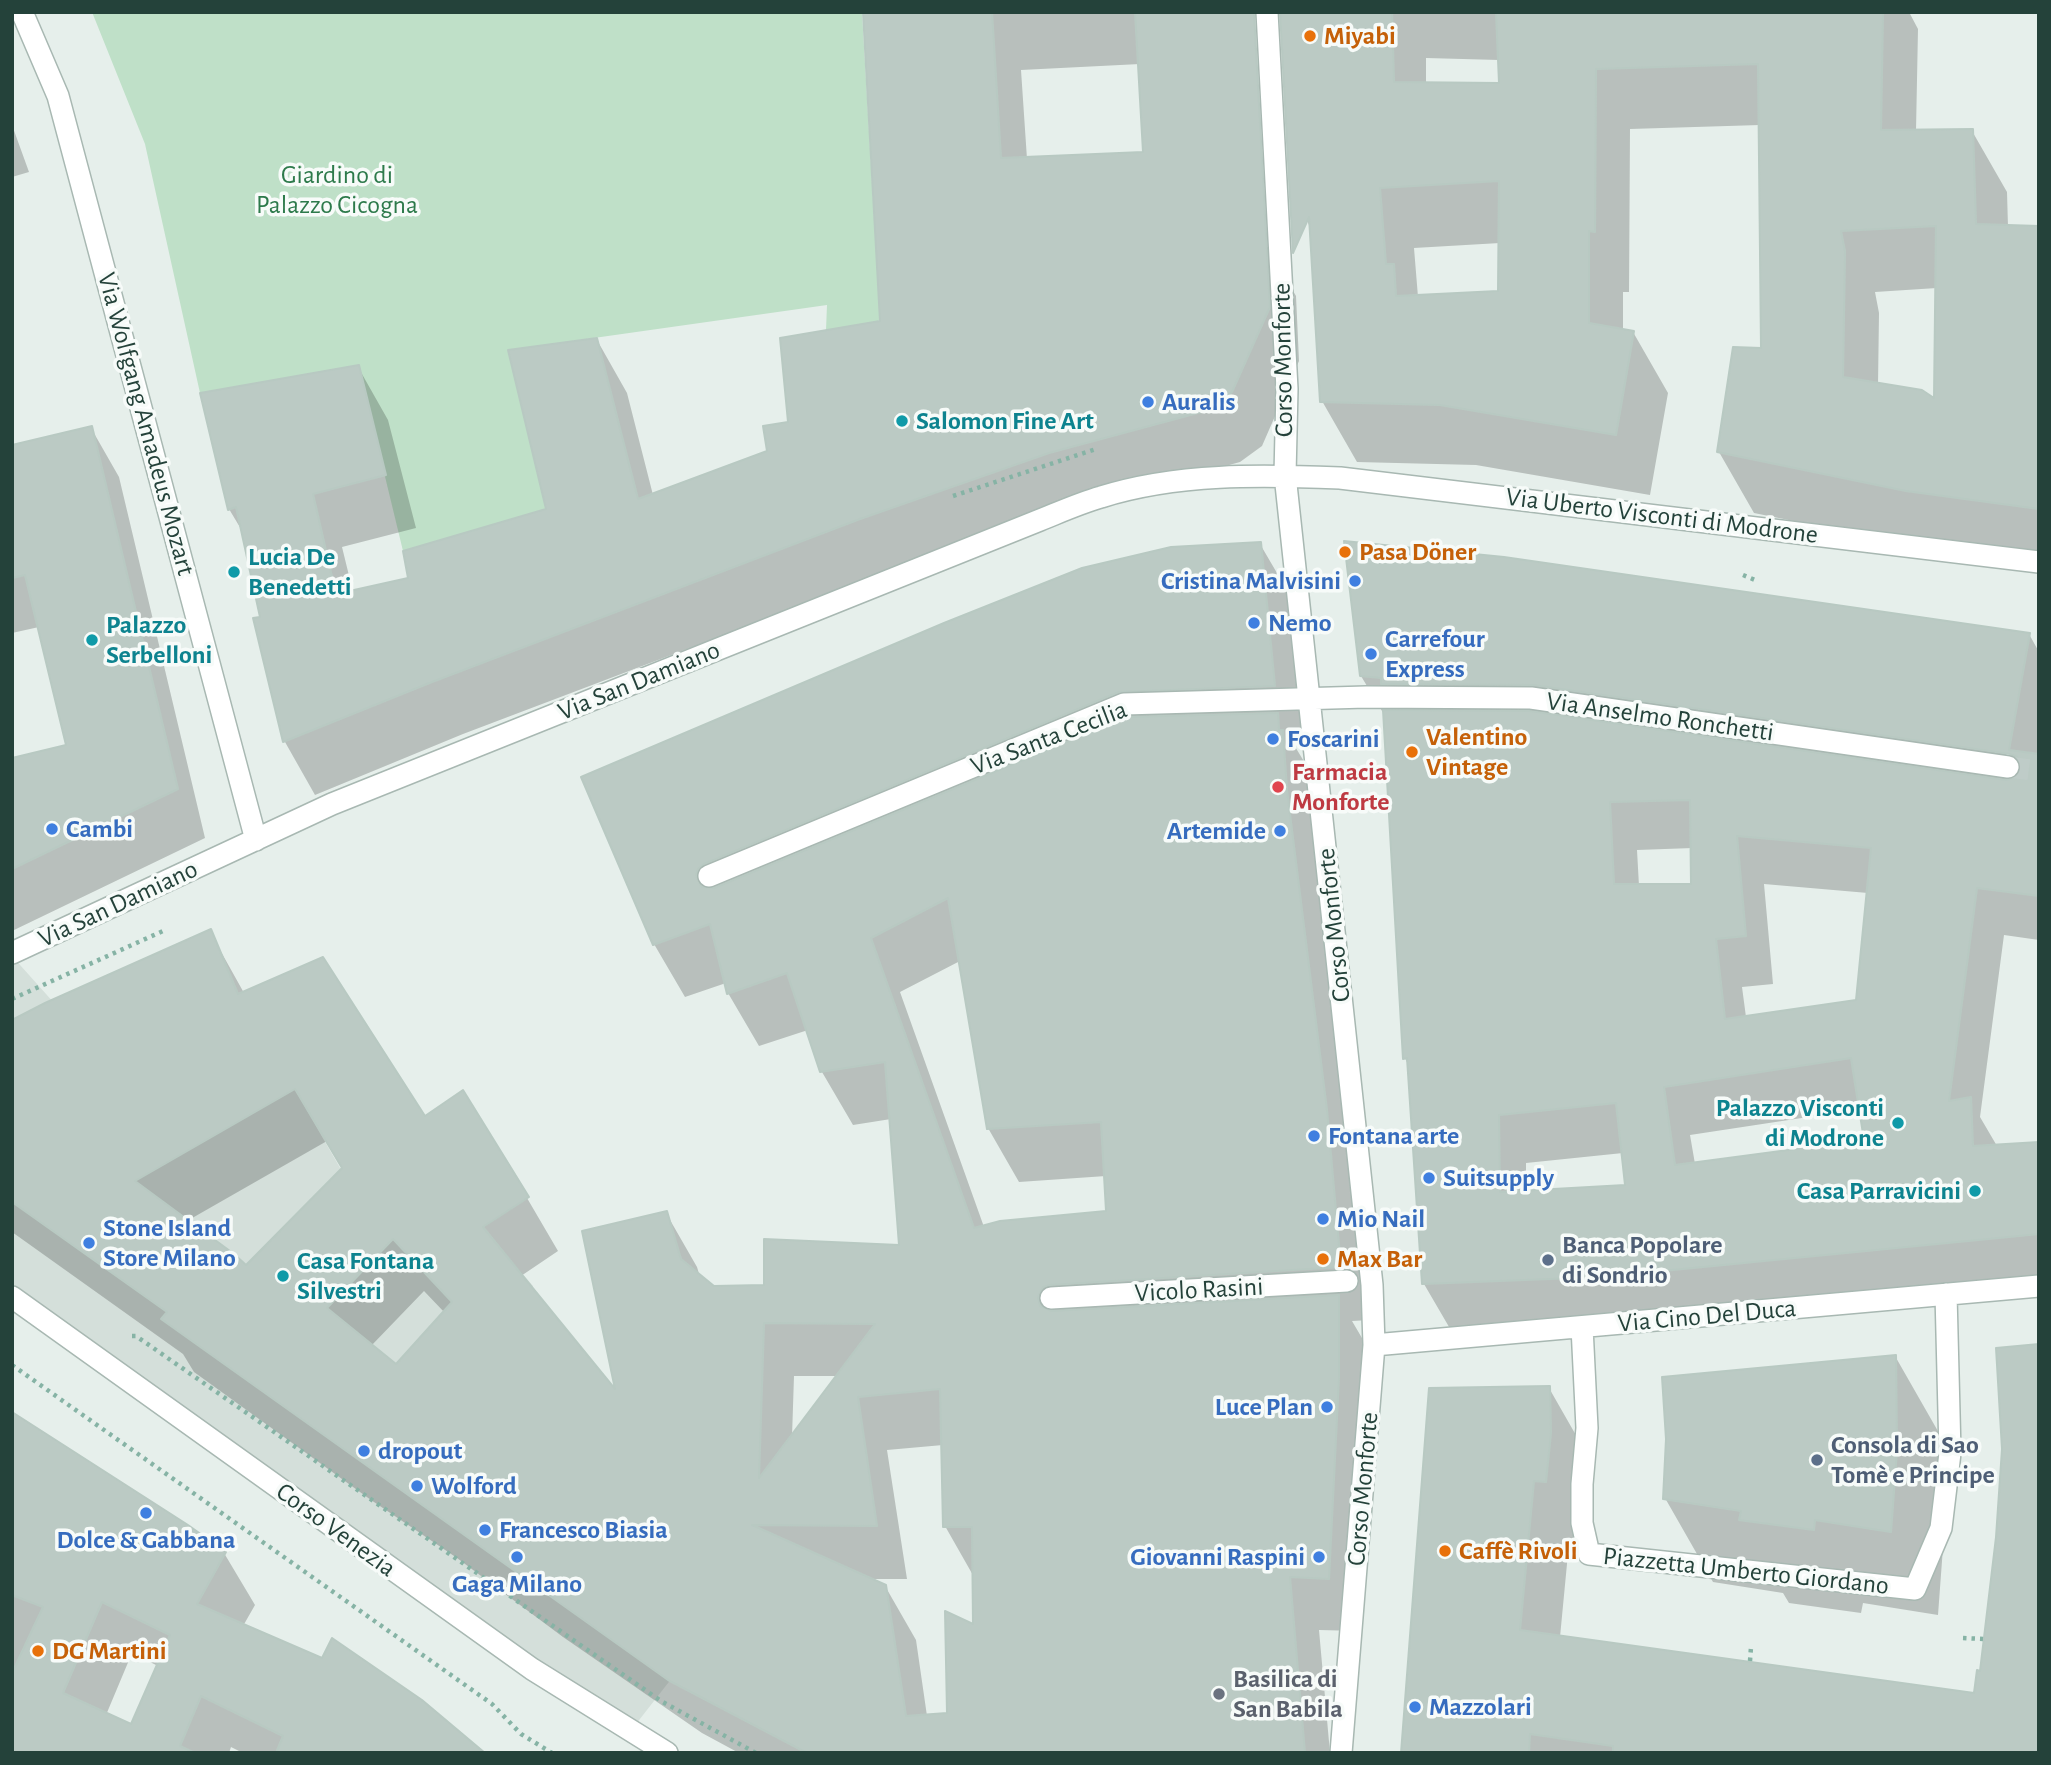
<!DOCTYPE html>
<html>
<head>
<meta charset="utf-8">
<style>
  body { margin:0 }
  #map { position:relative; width:2051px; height:1765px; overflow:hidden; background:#e6efeb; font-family:"Alegreya Sans",sans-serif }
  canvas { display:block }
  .frame { position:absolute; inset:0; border:14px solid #24423a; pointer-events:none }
</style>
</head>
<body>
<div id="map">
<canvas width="2051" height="1765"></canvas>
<div class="frame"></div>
</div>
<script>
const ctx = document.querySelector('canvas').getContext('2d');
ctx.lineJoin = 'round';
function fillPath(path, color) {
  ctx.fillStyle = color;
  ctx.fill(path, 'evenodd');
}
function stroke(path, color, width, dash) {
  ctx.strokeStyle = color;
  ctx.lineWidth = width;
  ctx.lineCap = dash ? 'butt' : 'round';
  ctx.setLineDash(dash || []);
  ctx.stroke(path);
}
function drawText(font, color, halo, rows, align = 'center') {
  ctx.font = font + ' "Alegreya Sans",sans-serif';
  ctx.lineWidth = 7;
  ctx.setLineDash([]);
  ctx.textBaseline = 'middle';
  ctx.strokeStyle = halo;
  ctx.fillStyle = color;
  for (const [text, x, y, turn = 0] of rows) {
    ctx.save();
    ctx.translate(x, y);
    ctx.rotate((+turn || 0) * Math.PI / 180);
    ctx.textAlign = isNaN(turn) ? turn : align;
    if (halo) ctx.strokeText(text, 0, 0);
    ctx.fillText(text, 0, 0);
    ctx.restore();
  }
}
const built = new Path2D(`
  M12,956L157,1118L275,1055L347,1180L425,1116L463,1090L529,1197L483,1228L533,1286L470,1382L733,1600L636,1724L536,1664L12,1290Z`);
const green = new Path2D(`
  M92,12H862L880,320L867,326L826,330L827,305L509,350L546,509L403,551L358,365L200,393L145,144Z`);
const shadow = new Path2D(`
  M864,12H1253L1265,243L1296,296L1299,361L1262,446L1240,462L1080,506L890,572L463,734L315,795L285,742L255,619L262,618L244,534L229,509L358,367L388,420L416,528L342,547L353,592L410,579L548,510L597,340L627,393L653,495L769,452L790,424L882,323ZM1140,64L1145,154L1027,159L1021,70Z
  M1302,12H1909L1918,29L1916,131H1972L2007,192L2008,227L2039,228V565L1942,551L1754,513L1719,452L1762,350L1760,125L1630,129L1629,292H1623V331L1633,332L1668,393L1650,495L1476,465L1357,462L1322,401L1311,229L1308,223ZM1426,58L1499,60L1500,85L1426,84ZM1500,243V292L1418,297L1414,248ZM1937,288L1936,401L1878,385L1879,313L1875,292Z
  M12,125L29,172L12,177Z
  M91,428L119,477L205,838L12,931V760L68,746L39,627L12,633V447Z
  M1260,544L1291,597L1305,739L1291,740L1308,768L1370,1320L1352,1321L1369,1350L1359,1631L1319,1630L1330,1753H739L702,1733L563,1637L457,1558L371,1500L194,1372L183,1354L12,1232V1022L210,932L244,993L425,1119L527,1198L558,1251L521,1276L618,1395L666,1213L697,1267L700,1277L713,1287H765L901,1247L891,1119L853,1125L822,1072L808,1030L759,1046L728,993L726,983L685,997L654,944L584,778ZM960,961L988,1128L1019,1182L1106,1176L1108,1213L984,1227L900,992ZM327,1141L343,1168L246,1268L187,1221ZM424,1291L445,1313L396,1367L371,1346ZM794,1376H838L792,1437ZM943,1445L945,1526L974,1577L975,1626L949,1714L927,1716L916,1640L885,1586L868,1579H907L887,1450Z
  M2029,634L2039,652V940L2004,935L1980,1117L1997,1146L2039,1143V1285L1452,1332L1424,1284L1409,1067L1405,1058L1385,716L1361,676ZM2001,752L2014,754V758ZM1693,848V886H1639L1637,850ZM1764,884L1868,893L1858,1002L1746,1017L1742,987L1773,984ZM1861,1109L1866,1141L1695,1164L1690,1135ZM1623,1153L1627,1186L1526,1192V1163Z
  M1895,1356L1943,1440L1944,1534L1938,1615L1863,1603L1861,1613L1789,1603L1783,1593L1713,1582L1665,1498Z
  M1549,1388L1585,1451L1581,1544L1569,1543L1560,1637L2039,1753H1403Z
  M12,1415L224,1553L255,1605L243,1626L483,1753H243L231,1747L229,1753H12ZM132,1653L158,1666L132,1726L106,1715Z`);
const building = new Path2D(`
  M863,12H992L1001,158L1143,152L1135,12H1254L1270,307L1232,392L1209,410L1049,453L860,519L432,682L283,742L253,618L260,617L236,507L228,510L200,393L359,365L386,475L313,494L336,594L408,578L403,551L546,509L508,350L597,338L638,499L767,451L763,426L788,422L780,338L880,321Z
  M1280,12H1392L1394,82L1499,83L1496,12H1883L1881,130L1973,129L1976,224L2039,226V509L1906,491L1717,452L1733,347L1761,348L1758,64L1596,69L1595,232L1589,231V323L1634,331L1616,435L1440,405L1320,402L1309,217L1293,253ZM1499,181L1498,291L1396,296L1394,264H1386L1380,188ZM1936,226L1934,398L1922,390L1843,377L1845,251L1841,231Z
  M92,426L178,789L12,869V758L66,745L25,575L12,578V445Z
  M1344,541L1504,557L2030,633L2009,750L2039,754V896L1977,888L1949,1101L1971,1097L1973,1146L2039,1142V1234L1601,1277L1422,1284L1407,1058L1403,1059L1383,710L1530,711L2006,780L2018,776L2021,768L2017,757L2010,754L1533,685L1381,684V678L1360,676ZM1690,800L1691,884H1614L1610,802ZM1737,836L1871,848L1856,1000L1725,1019L1716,939L1746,936ZM1851,1058L1864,1140L1675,1165L1664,1087ZM1616,1103L1625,1185L1500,1192L1499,1115Z
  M1261,542L1275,686L1119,692L704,864L698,869L696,875L702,887L714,888L1127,717L1278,713L1279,730H1283L1287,790L1327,1110L1341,1267L1050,1285L1043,1287L1038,1298L1040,1306L1052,1311L1339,1295V1377L1329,1579L1290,1577L1305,1753H807L668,1680L161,1319L167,1312L12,1202V1020L45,1003L211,929L238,994L323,957L425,1116L463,1090L529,1197L483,1227L615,1389L582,1231L667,1211L681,1259L714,1286L764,1285V1239L899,1245L885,1062L820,1072L787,973L727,994L710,924L653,945L581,777L944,623L1082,568L1171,547ZM948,898L987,1129L1101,1122L1106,1211L1000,1221L974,1228L871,938ZM295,1089L342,1168L246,1265L234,1254L135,1181ZM393,1239L452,1302L396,1364L327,1308ZM764,1323L875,1324L759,1478ZM940,1389L943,1527H972L973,1624L945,1611L947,1713L906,1716L886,1585L752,1525L877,1526L858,1397Z
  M2039,1344V1753H1613V1746L1530,1734L1529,1753H1401L1429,1388L1550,1386L1551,1433L1546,1482L1534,1481L1520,1630L1974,1693L1977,1670L1980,1671L1996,1537L2002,1449L1996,1348Z
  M1896,1355L1897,1450L1891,1532L1815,1520L1814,1530L1739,1520L1741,1511L1663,1499L1666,1439L1662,1377Z
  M12,1412L188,1525L226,1552L197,1604L322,1658L332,1638L422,1700L485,1753H276L283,1736L201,1696L180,1746L195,1753H12V1673L43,1607L12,1595ZM102,1602L170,1635L131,1724L63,1693Z`);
const minorTunnel = new Path2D(`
  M2008,767L2039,771`);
const path = new Path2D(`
  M953,496L1096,449
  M1743,575L1755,580
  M12,999L163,931
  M132,1336H136L661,1701L756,1753
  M12,1365L492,1704L521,1734L552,1753
  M1963,1638L1983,1639
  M1750,1661L1751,1647`);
const minor = new Path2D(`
  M22,12L58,96L256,840
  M1267,12L1287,389L1285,475L1372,1285L1374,1345L1341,1753
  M709,876L1124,704L1366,697L1531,698L2008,767
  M12,953L332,804L1040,520C1060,512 1080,503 1101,497C1177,473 1261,475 1340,478L2039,562
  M12,1297L532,1669L667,1753
  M1051,1298L1347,1281
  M1582,1327L1587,1428L1582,1484V1523L1589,1554L1915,1589L1941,1528L1950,1453L1946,1294
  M1374,1345L2039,1286`);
const markers = [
  [1310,36,7,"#e8710a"],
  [1148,402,7,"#3f7fe0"],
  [902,421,7,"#0f9aa8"],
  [1345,552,7,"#e8710a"],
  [234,572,7,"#0f9aa8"],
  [1355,581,7,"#3f7fe0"],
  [1254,623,7,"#3f7fe0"],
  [92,640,7,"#0f9aa8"],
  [1371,654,7,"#3f7fe0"],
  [1273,739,7,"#3f7fe0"],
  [1412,752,7,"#e8710a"],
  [1278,787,7,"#e0444e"],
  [52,829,7,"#3f7fe0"],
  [1280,831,7,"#3f7fe0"],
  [1898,1123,7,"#0f9aa8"],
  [1314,1136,7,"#3f7fe0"],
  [1429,1178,7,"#3f7fe0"],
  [1975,1191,7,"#0f9aa8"],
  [1323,1219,7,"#3f7fe0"],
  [89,1243,7,"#3f7fe0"],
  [1323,1259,7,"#e8710a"],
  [1548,1260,7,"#5c6f8a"],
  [283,1276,7,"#0f9aa8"],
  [1327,1407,7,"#3f7fe0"],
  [364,1451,7,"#3f7fe0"],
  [1817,1460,7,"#5c6f8a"],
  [417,1486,7,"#3f7fe0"],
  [146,1513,7,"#3f7fe0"],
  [485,1530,7,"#3f7fe0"],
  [1445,1551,7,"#e8710a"],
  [517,1557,7,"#3f7fe0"],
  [1319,1557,7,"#3f7fe0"],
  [38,1651,7,"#e8710a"],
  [1219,1694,7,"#6b7280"],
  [1415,1707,7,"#3f7fe0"]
];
const foodNames = [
  ["Miyabi",1324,36],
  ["Pasa Döner",1359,552],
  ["Valentino",1426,737],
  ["Vintage",1426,767],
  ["Max Bar",1337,1259],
  ["Caffè Rivoli",1459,1551],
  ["DG Martini",52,1651]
];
const parkNames = [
  ["Giardino di",337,175],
  ["Palazzo Cicogna",337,205]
];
const streetNames = [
  ["Corso Monforte",1283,360,-91],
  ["Via Wolfgang Amadeus Mozart",146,424,75],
  ["Via Uberto Visconti di Modrone",1662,516,7],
  ["Via San Damiano",639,681,-22],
  ["Via Anselmo Ronchetti",1660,717,8],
  ["Via Santa Cecilia",1049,738,-21],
  ["Via San Damiano",118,904,-25],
  ["Corso Monforte",1334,925,-96],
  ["Vicolo Rasini",1199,1290,-3],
  ["Via Cino Del Duca",1707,1316,-5],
  ["Corso Monforte",1363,1489,-85],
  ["Corso Venezia",336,1530,36],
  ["Piazzetta Umberto Giordano",1746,1571,6]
];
const shopNames = [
  ["Auralis",1162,402],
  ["Cristina Malvisini",1341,581,"right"],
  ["Nemo",1268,623],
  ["Carrefour",1385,639],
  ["Express",1385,669],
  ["Foscarini",1287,739],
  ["Cambi",66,829],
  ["Artemide",1266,831,"right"],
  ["Fontana arte",1328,1136],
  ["Suitsupply",1443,1178],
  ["Mio Nail",1337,1219],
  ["Stone Island",103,1228],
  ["Store Milano",103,1258],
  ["Luce Plan",1313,1407,"right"],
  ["dropout",378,1451],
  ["Wolford",431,1486],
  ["Francesco Biasia",499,1530],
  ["Dolce & Gabbana",146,1540,"center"],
  ["Giovanni Raspini",1305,1557,"right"],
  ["Gaga Milano",517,1584,"center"],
  ["Mazzolari",1429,1707]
];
const cultureNames = [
  ["Salomon Fine Art",916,421],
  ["Lucia De",248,557],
  ["Benedetti",248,587],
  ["Palazzo",106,625],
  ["Serbelloni",106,655],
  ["Palazzo Visconti",1884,1108,"right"],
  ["di Modrone",1884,1138,"right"],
  ["Casa Parravicini",1961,1191,"right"],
  ["Casa Fontana",297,1261],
  ["Silvestri",297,1291]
];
const healthNames = [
  ["Farmacia",1292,772],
  ["Monforte",1292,802]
];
const serviceNames = [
  ["Banca Popolare",1562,1245],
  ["di Sondrio",1562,1275],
  ["Consola di Sao",1831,1445],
  ["Tomè e Principe",1831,1475]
];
const worshipNames = [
  ["Basilica di",1233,1679],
  ["San Babila",1233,1709]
];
fillPath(built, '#d4dfda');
fillPath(green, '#bfe0c8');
fillPath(shadow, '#0003');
fillPath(building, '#bbcac4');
stroke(building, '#b8c9c2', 2);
stroke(minorTunnel, '#bfccc8', 21, [21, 10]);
stroke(minor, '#a8b8b2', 24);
stroke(path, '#86b3a5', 4.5, [3.5, 5]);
stroke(minor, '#fff', 21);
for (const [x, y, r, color] of markers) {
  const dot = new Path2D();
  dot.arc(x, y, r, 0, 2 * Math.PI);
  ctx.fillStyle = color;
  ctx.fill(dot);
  stroke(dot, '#f7fbf9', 2.5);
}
drawText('bold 26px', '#c56008', '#f7fbf9', foodNames, 'left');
drawText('26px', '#2d7a4b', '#f7fbf9', parkNames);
drawText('26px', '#24423a', '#f7fbf9', streetNames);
drawText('bold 26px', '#366cbe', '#f7fbf9', shopNames, 'left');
drawText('bold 26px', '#0d838f', '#f7fbf9', cultureNames, 'left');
drawText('bold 26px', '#be3a42', '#f7fbf9', healthNames, 'left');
drawText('bold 26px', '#4e5e75', '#f7fbf9', serviceNames, 'left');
drawText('bold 26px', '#5b616d', '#f7fbf9', worshipNames, 'left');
</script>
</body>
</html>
